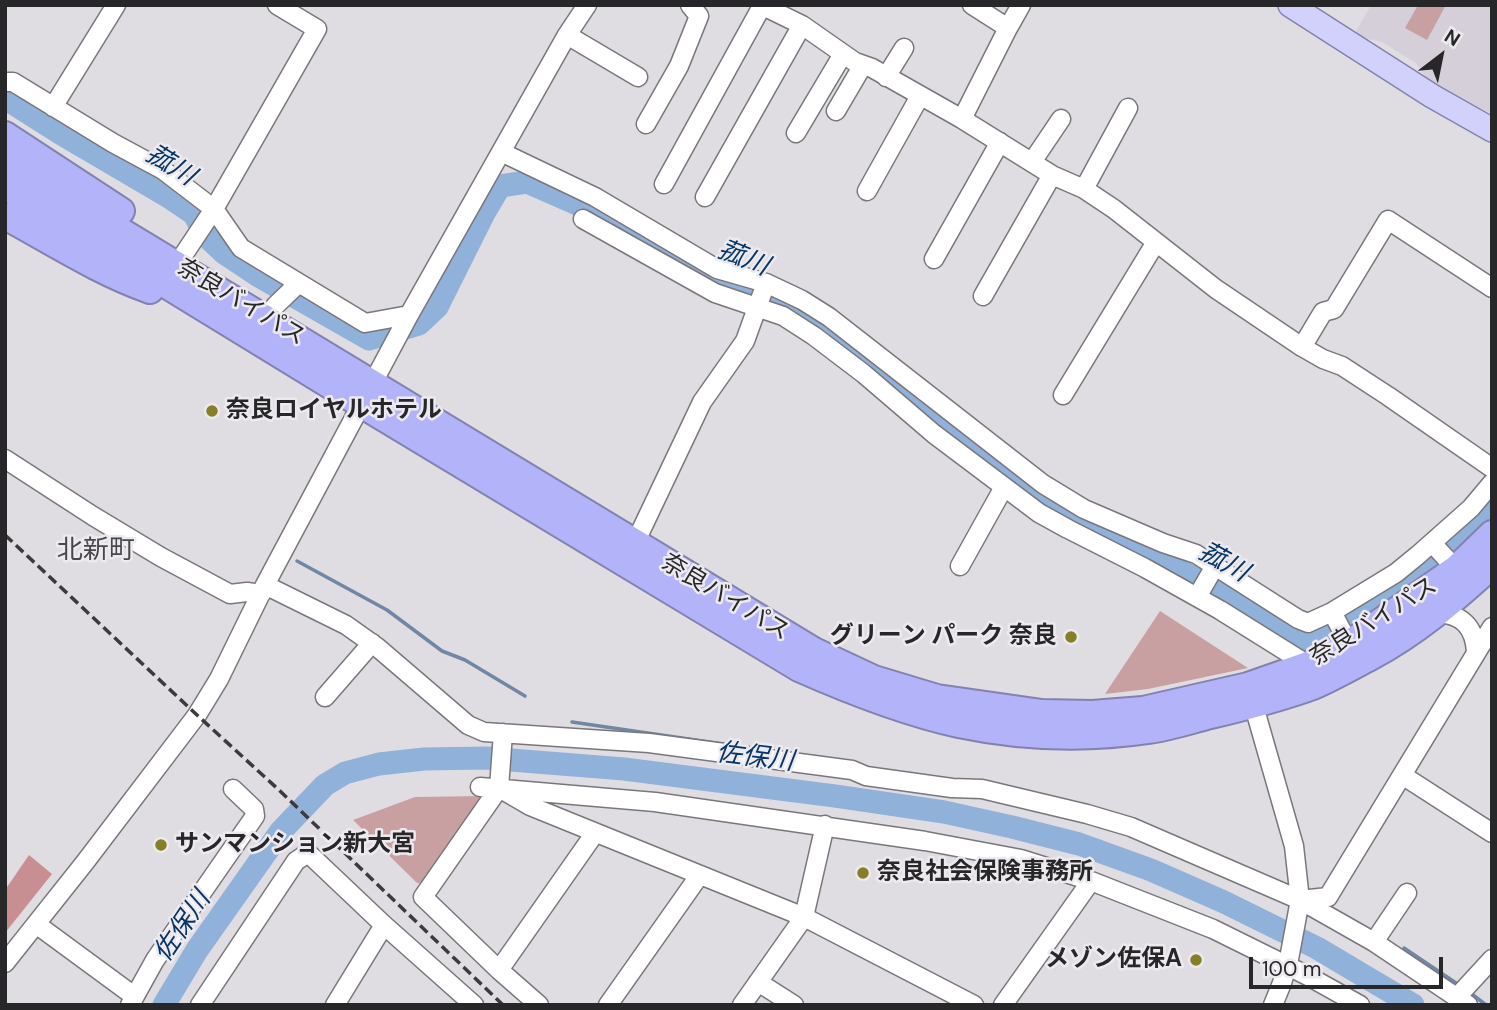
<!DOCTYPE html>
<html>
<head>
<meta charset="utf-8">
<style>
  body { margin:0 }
  #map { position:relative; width:1497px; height:1010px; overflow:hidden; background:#e0dde2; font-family:"DM Sans",sans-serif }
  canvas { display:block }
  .frame { position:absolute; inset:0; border:7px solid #272628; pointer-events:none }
  .north { position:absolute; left:1406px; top:21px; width:70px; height:70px; -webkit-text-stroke:5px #edeaef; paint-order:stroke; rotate:32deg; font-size:19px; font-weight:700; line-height:28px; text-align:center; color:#272628 }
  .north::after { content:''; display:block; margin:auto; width:24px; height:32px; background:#272628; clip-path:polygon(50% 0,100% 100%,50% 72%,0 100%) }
  .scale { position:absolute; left:1249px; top:957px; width:194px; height:32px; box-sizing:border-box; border:4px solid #272628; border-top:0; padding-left:9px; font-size:21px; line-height:24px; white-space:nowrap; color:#272628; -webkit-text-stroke:5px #edeaef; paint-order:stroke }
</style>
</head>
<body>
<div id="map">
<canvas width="1497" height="1010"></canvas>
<div class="frame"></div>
<div class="north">N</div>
<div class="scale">100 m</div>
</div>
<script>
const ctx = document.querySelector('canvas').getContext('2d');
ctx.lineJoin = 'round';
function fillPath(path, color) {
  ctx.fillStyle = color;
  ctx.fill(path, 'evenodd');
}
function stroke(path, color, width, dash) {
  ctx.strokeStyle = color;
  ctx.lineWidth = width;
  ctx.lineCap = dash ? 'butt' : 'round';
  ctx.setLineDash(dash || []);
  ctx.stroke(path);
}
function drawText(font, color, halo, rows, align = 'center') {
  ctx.font = font + ' "DM Sans","Noto Sans JP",sans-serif';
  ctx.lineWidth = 5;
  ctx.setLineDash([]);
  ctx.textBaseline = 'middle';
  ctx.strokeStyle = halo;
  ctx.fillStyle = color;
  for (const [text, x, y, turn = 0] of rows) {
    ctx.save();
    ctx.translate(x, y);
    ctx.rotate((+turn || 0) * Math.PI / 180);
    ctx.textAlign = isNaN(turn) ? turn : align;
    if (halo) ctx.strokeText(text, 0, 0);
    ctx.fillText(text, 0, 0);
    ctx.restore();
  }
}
const built = new Path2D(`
  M1371,5H1492V114L1460,99L1426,77L1416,63L1382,42L1364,38L1355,33Z`);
const green = new Path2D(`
  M1418,5H1446L1427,40L1405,28Z
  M1160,611L1248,668L1148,689L1105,694Z
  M482,796L483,799L426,884L417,883L353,820L415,797Z`);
const forest = new Path2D(`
  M29,855L52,874L5,933V890Z`);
const stream = new Path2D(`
  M297,561L387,610L442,651L465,660L525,696
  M572,722L723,744
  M1404,948L1459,985
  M1468,991L1486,1005`);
const river = new Path2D(`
  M5,100L11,102L60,133L169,197L194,214L205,235L224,253L257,275L369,339L419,324L437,307L483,215L500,186L527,182L584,207L714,280L780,303L826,332L1020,484L1069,516L1184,573L1243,604L1272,624L1303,640L1357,611L1404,579L1477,519L1492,501
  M164,1005L197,950L281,831L325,785L345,773L379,764L424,759L486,758L624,769L835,796L944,812L1012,827L1079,844L1151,870L1224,902L1317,948L1413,1005`);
const minor = new Path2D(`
  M761,5L802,25L855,62L872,68L962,119L1052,175L1084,189L1114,209L1216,289L1302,347L1323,359L1342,366L1388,396L1492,468
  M972,5L1008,28
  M567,35L638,77
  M886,77L904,48
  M5,82H13L113,143L163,170L214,209L241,248L365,323L409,315
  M53,107L116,5
  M836,111L863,65
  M962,119L1008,28L1021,5
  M646,124L679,66L699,16L690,5
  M796,133L843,54
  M501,152L595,197L717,269L766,283L802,300L829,317L1043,484L1084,509L1163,543L1196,554L1298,619L1308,623L1332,612L1396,573L1418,555L1471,508L1492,483
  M1032,162L1061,119
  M664,184L762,6
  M1084,189L1128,108
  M867,191L920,96
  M705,197L802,25
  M583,219L715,293L783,316L814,336L864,374L934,434L1039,513L1068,529L1145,568L1220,610L1308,665
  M184,254L214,209L317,29L277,5
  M934,259L1000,142
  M983,296L1052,175
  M266,318L276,305L299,283
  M1302,347L1323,312L1334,309L1388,220L1492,288
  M1063,395L1156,242
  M5,459L93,516L161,557L230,594L247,592L261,594
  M635,543L702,402L745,341L766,283
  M1432,543L1456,569
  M960,566L1004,487
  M265,585L346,625L377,647L468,725L484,732L649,743L852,770L866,776L952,788L982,789L1087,814L1131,827L1300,900L1374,942L1468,1005
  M1197,597L1215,566
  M1332,612L1349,644
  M1437,613C1462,614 1475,627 1476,653
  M1251,696L1294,846L1300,900L1289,959L1282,983L1273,1005
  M325,697L372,643
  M503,733L499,788L423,897L499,970L539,1005
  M1402,775L1492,833
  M480,787L655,802L925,841L1021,859L1091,881L1213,929L1306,975L1360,1005
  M506,792L530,806L804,917L974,1005
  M1300,900L1328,897L1492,627
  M36,924L134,996
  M1374,942L1407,893
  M5,963L86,861L197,715L219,679L265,585L409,315L567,35L587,5
  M499,970L595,833
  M758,982L794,1005
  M1457,997L1492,959
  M130,1005L155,960L255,816L254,809L233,789
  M200,1005L296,861L308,853L384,925L474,1005
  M335,1005L384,925
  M608,1005L699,876
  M742,1005L804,917L825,825
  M1003,1005L1091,881`);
const major = new Path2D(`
  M1290,5L1432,96L1492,130`);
const highway = new Path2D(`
  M5,135L121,211
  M5,163L28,175C291,333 552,493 814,651L874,679L937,698L1042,713L1092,714L1143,710L1248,686L1308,665L1349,644L1456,569L1492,534
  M5,186L361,404L799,668C851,691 904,712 959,724C1021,737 1087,739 1149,730C1170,727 1191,720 1211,715C1245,707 1280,698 1313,686C1332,678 1351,667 1370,657C1415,633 1454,600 1492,565
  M5,216C53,242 99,272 150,290`);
const rail = new Path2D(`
  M5,535L197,715L279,790L503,1005`);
const markers = [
  [212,411,7,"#877f26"],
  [1071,637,7,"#877f26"],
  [161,845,7,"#877f26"],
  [863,873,7,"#877f26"],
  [1196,960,7,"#877f26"]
];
const streetNames = [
  ["奈良バイパス",241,303,31],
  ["奈良バイパス",725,598,31],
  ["奈良バイパス",1374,622,-32]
];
const poiNames = [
  ["奈良ロイヤルホテル",226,411],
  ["グリーン パーク 奈良",1057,637,"right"],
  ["サンマンション新大宮",175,845],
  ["奈良社会保険事務所",877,873],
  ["メゾン佐保A",1182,960,"right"]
];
const waterNames = [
  ["菰川",170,166,32],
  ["菰川",743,259,22],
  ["菰川",1223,563,29],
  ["佐保川",755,758,7],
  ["佐保川",183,927,-56]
];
const neighbourhoodNames = [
  ["北新町",96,551]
];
fillPath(built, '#d5cfd9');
fillPath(green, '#c8a0a2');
fillPath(forest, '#c88f92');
stroke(stream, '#7087a5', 3.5);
stroke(river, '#90b1da', 23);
stroke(minor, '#7a777c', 21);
stroke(major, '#8282b0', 26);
stroke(highway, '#8282b0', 30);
stroke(minor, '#fff', 18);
stroke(major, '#d1d1fb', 23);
stroke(highway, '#b3b3f9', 26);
stroke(rail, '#3c3a3d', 3.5, [10, 5]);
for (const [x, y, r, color] of markers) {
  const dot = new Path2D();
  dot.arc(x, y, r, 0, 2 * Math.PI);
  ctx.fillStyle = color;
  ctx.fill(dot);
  stroke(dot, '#edeaef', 2.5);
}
drawText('24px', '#272628', '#edeaef', streetNames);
drawText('bold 24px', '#272628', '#edeaef', poiNames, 'left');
drawText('italic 26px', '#063567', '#edeaef', waterNames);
drawText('26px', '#4a474b', '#edeaef', neighbourhoodNames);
</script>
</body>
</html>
